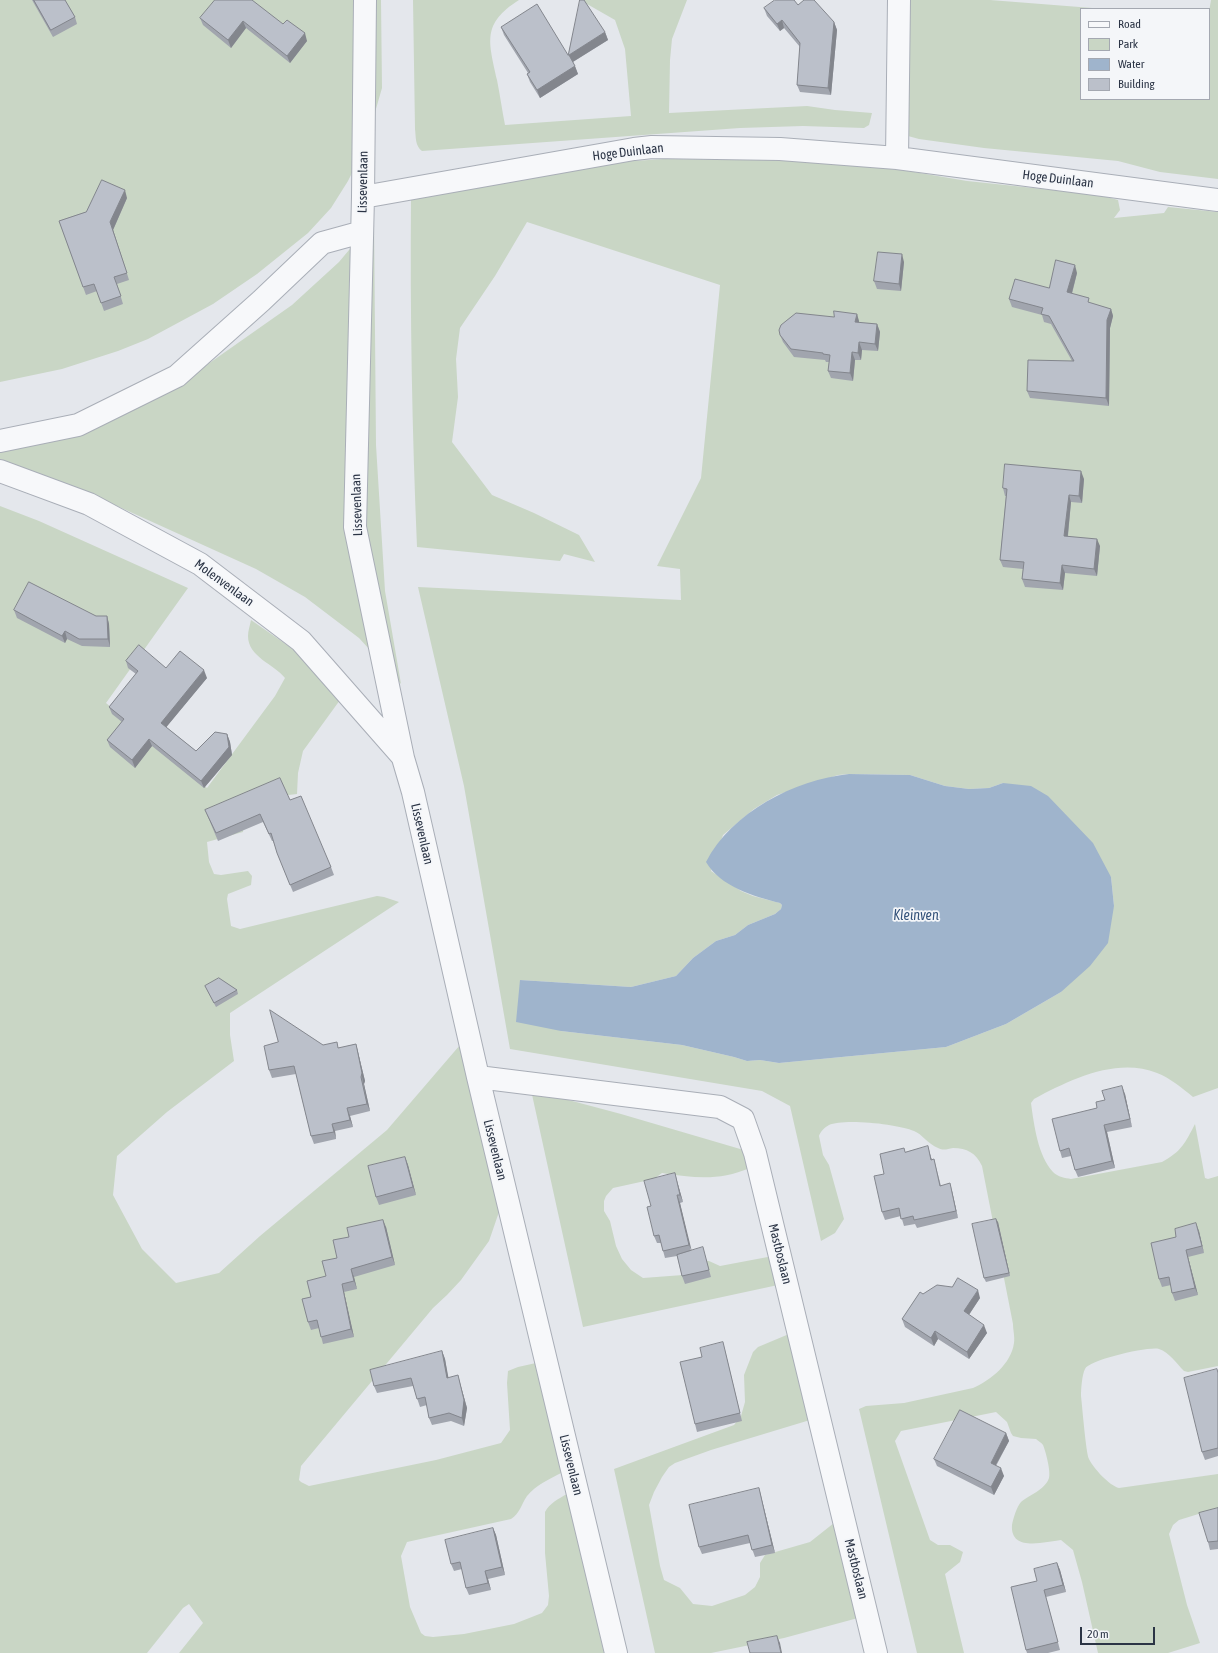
<!DOCTYPE html>
<html>
<head>
<meta charset="utf-8">
<style>
  body { margin:0 }
  #map { position:relative; width:1218px; height:1653px; overflow:hidden; background:#e4e7ec; font-family:"Asap Condensed",sans-serif }
  canvas { display:block }
  .legend { position:absolute; left:1080px; top:8px; width:130px; height:92px; box-sizing:border-box; background:#f4f6f9; border:1px solid #a4a8b1; margin:0; padding:5px 7px; list-style:none; font-size:12px; color:#2b3445 }
  .legend li { display:flex; align-items:center; gap:8px; height:20px }
  .legend b { width:20px; border:1px solid #a4a8b1 }
  .scale { position:absolute; left:1080px; top:1627px; width:75px; height:18px; box-sizing:border-box; border:2px solid #2b3445; border-top:0; padding-left:5px; font-size:12px; line-height:14px; white-space:nowrap; color:#2b3445; -webkit-text-stroke:3px #f4f6f9; paint-order:stroke }
</style>
</head>
<body>
<div id="map">
<canvas width="1218" height="1653"></canvas>
<ul class="legend">
<li><b style="height:5px;background:#f7f8fa"></b>Road</li>
<li><b style="height:11px;background:#c9d6c5"></b>Park</li>
<li><b style="height:11px;background:#9fb4cc"></b>Water</li>
<li><b style="height:11px;background:#bbc0ca"></b>Building</li>
</ul>
<div class="scale">20 m</div>
</div>
<script>
const ctx = document.querySelector('canvas').getContext('2d');
ctx.lineJoin = 'round';
function fillPath(path, color) {
  ctx.fillStyle = color;
  ctx.fill(path, 'evenodd');
}
function stroke(path, color, width, dash) {
  ctx.strokeStyle = color;
  ctx.lineWidth = width;
  ctx.lineCap = dash ? 'butt' : 'round';
  ctx.setLineDash(dash || []);
  ctx.stroke(path);
}
function drawText(font, color, halo, rows, align = 'center') {
  ctx.font = font + ' "Asap Condensed",sans-serif';
  ctx.lineWidth = 3.5;
  ctx.setLineDash([]);
  ctx.textBaseline = 'middle';
  ctx.strokeStyle = halo;
  ctx.fillStyle = color;
  for (const [text, x, y, turn = 0] of rows) {
    ctx.save();
    ctx.translate(x, y);
    ctx.rotate((+turn || 0) * Math.PI / 180);
    ctx.textAlign = isNaN(turn) ? turn : align;
    if (halo) ctx.strokeText(text, 0, 0);
    ctx.fillText(text, 0, 0);
    ctx.restore();
  }
}
const green = new Path2D(`
  M0,0H381L382,88L365,147L348,181L331,208L308,233L257,274L213,304L148,339L118,351L62,369L0,382Z
  M413,0H519C481,24 489,42 497,80C500,95 502,110 505,125L631,116L625,49L615,20L580,0H687L672,39L670,60L669,113L807,106L835,110L872,113L869,125L864,128L803,126L740,128L422,151C415,146 416,137 415,129Z
  M908,0H990L1105,9H1081V99H1209V12L1211,0H1218V179L1160,172L1118,161L984,148L919,139L908,136Z
  M664,159L778,160L840,163L908,171L967,181L1100,195L1118,200L1120,210L1114,218L1164,213L1168,207L1218,212V1088L1193,1097C1182,1088 1170,1078 1157,1073C1116,1057 1070,1080 1034,1099L1031,1103C1034,1125 1038,1156 1053,1172C1058,1177 1065,1178 1071,1179L1162,1162C1182,1151 1185,1143 1195,1124L1205,1178L1208,1179L1218,1176V1366L1188,1372L1184,1371C1177,1364 1169,1352 1159,1349C1149,1346 1089,1360 1085,1369C1082,1375 1081,1389 1081,1396C1082,1404 1086,1454 1089,1459C1093,1468 1110,1486 1119,1488L1218,1474V1508L1179,1520L1173,1525L1169,1534L1187,1605L1200,1643L1168,1653H1098L1082,1582L1073,1550L1061,1540C1044,1542 1010,1552 1012,1525C1013,1519 1017,1506 1021,1502C1029,1495 1045,1490 1049,1478C1051,1472 1046,1452 1043,1445C1042,1443 1038,1441 1036,1439L1021,1438L1013,1436L1011,1433L1007,1422L996,1412L901,1431L895,1441L930,1540L938,1545H950L963,1552L960,1562L945,1574L964,1653H917L859,1409L866,1406L904,1403L973,1388C991,1380 1011,1364 1014,1343C1015,1337 1013,1330 1013,1324L982,1166C976,1153 967,1148 953,1148C947,1149 944,1151 938,1148C928,1144 922,1134 914,1131C899,1124 843,1118 829,1125C825,1127 820,1132 819,1136L823,1155L829,1165L844,1219L835,1233L821,1241L790,1106L762,1091L510,1049L464,786L418,587L681,600L680,569L657,566L701,478L720,285L527,222L495,276L460,328L456,359L458,397L452,442L492,495L534,513L579,535L595,562L564,554L560,561L417,547C412,431 410,315 411,199L602,163ZM849,774L910,775L945,786L969,789L989,788L1003,783L1111,877L1114,906L1061,992L1006,1024L946,1047L779,1063L760,1060L747,1061L734,1057L682,1045L561,1031L520,980L631,987L676,976L693,958L716,941L735,935L748,925L775,914L781,909L782,905L780,903L753,896L741,891L711,871L723,835L754,809L777,795L838,775Z
  M374,220L376,445L385,591L401,684L359,638L305,597L256,569L73,486L0,459V438L26,435L191,376L292,305L339,262Z
  M0,506L39,521L188,588L106,703L207,788L275,696L285,678C274,664 248,657 248,636C248,631 250,625 251,620L300,654L340,700L303,751L298,773L297,794L247,800L244,810L243,832L207,842L209,862L214,874L221,875L248,871L252,876L251,885L228,894L227,899L231,926L240,929L377,896L384,897L399,902L230,1013V1035L234,1061L167,1112L117,1156L113,1195L142,1249L176,1283L219,1273L260,1236L387,1130L460,1045L467,1067L499,1212L489,1241L461,1280L447,1295L433,1308L301,1466L299,1480L301,1482L309,1486L436,1460L501,1443L510,1430L507,1383L508,1371L518,1367L536,1363L561,1473C548,1480 536,1485 527,1496C521,1505 520,1513 511,1519L407,1542L401,1556L410,1607L421,1633L425,1636L433,1637L464,1634L514,1624L542,1613L548,1605L549,1596L545,1553V1512C550,1503 558,1499 567,1494L604,1653H179L203,1623L189,1604L183,1608L147,1653H0Z
  M531,1090L621,1114L747,1151L750,1168C719,1181 695,1178 662,1173L654,1179L613,1188L606,1196L604,1201V1211L610,1221L616,1246L622,1259L631,1270L643,1278L683,1275L701,1260L709,1261L720,1266L773,1256L778,1285L583,1327Z
  M789,1334L810,1420L711,1450L675,1463L669,1467L662,1477L654,1492L649,1505L660,1566L664,1580L680,1588L693,1604L712,1606L745,1595L755,1587L760,1577V1563L765,1555L810,1542L834,1523L858,1618L784,1638L711,1653H655L614,1469L734,1425L741,1416L745,1402L744,1375L753,1352L758,1347Z`);
const water = new Path2D(`
  M849,774L910,775L945,786L969,789L989,788L1003,783L1031,786L1048,796L1093,843L1111,877L1114,906L1108,943L1090,966L1061,992L1006,1024L946,1047L779,1063L760,1060L747,1061L734,1057L682,1045L561,1031L516,1022L520,980L631,987L676,976L693,958L716,941L735,935L748,925L775,914L781,909L782,905L780,903C753,896 721,887 706,862C732,812 794,780 849,774Z`);
const minor = new Path2D(`
  M365,0L363,197L355,527L403,758L413,792L478,1077L616,1653
  M897,158L899,0
  M363,197L634,149L652,147L780,149L897,158L1218,200
  M0,441L78,425L177,376L261,301L322,243L362,232
  M0,471L89,504L200,564L301,641L402,756
  M478,1077L720,1107L743,1119L755,1153L876,1653`);
const wall = new Path2D(`
  M32,0H65L75,17L77,24L53,37Z
  M798,5L834,22L837,30L831,95L800,92L797,85L800,47L784,28L780,31L767,16L764,8Z
  M200,18L283,24L307,41L290,63L246,28L231,48L203,25Z
  M501,27L568,55L605,32L608,40L573,62L578,74L540,98L530,82L527,74L528,73L504,35Z
  M127,198L113,230L129,280L117,284L123,304L104,311L97,291L86,295L59,221Z
  M904,262L901,291L877,289L874,281Z
  M1077,273L1072,294L1090,303L1111,309L1113,316L1110,328L1109,406L1030,398L1027,391L1072,361L1051,324L1044,322L1042,315L1012,307L1009,299L1049,288Z
  M857,314L859,323L877,324L880,332L878,351L862,350L861,360H855L853,381L831,378L828,371L829,362H826L825,360L794,357L783,342L780,335L834,317Z
  M1084,479L1082,503L1071,502L1068,536L1100,546L1097,576L1065,573L1063,590L1025,587L1022,579L1023,569L1003,567L1000,560L1006,496H1005L1003,488Z
  M14,610L96,616H107L109,624L110,647L82,646L67,639L65,643L17,618Z
  M126,661L166,668L207,678L166,727L196,751L227,734L230,742L232,755L204,788L152,746L135,768L110,747L107,740L122,722L112,714L109,707L136,674L128,668Z
  M290,800L331,867L334,875L293,892L280,860L273,841H272L263,822L218,841L205,810Z
  M205,986L237,990L238,994L216,1007Z
  M356,1044L358,1052L365,1081L364,1084L370,1111L350,1116L353,1127L335,1131L336,1139L314,1144L311,1136L296,1074L272,1078L269,1070L323,1045L339,1048Z
  M1125,1094L1132,1127L1107,1132L1115,1168L1078,1177L1075,1170L1071,1156L1062,1158L1060,1151L1105,1100Z
  M905,1152L930,1154L932,1160L934,1159L936,1167L941,1186L952,1191L958,1218L917,1228L915,1224L904,1226L901,1216L885,1220L882,1212L884,1174Z
  M405,1157L408,1165L416,1195L379,1205L376,1197Z
  M675,1173L677,1181L683,1202L680,1203L691,1251L705,1255L711,1277L685,1284L682,1276L677,1256L665,1258L661,1243H657L654,1236L651,1206Z
  M998,1222L1010,1276L986,1282L984,1278Z
  M386,1227L395,1265L354,1277L357,1289L344,1292L354,1337L323,1344L319,1328L311,1330L308,1322L311,1297L326,1276Z
  M1199,1231L1204,1253L1188,1257L1198,1295L1175,1301L1172,1293L1171,1285L1162,1287L1159,1279Z
  M923,1294L980,1298L969,1315L987,1333L969,1359L938,1339L934,1346L905,1327L902,1319Z
  M725,1350L742,1421L697,1432L695,1424L702,1357Z
  M442,1351L445,1359L448,1378L460,1383L467,1408L464,1426L451,1421L432,1425L429,1418L427,1405L420,1407L413,1386L377,1393L374,1386Z
  M1218,1372V1456L1205,1460L1202,1452Z
  M1006,1433L1009,1441L996,1466L1004,1476L994,1495L937,1466L934,1459Z
  M759,1488L761,1496L775,1553L755,1557L750,1543L702,1554L699,1547Z
  M1218,1508V1549L1210,1550L1208,1542Z
  M493,1528L496,1535L505,1575L488,1579L491,1590L469,1595L466,1588L462,1569L454,1571L451,1564Z
  M1057,1563L1060,1570L1066,1592L1046,1597L1060,1650L1048,1653H1027L1026,1650L1037,1581Z`);
const shadedWall = new Path2D(`
  M782,20L784,28L780,31L777,24Z
  M243,21L246,28L231,48L228,40Z
  M834,22L837,30L831,95L828,88Z
  M605,32L608,40L571,63L569,55Z
  M305,33L307,41L290,63L287,56Z
  M575,66L578,74L540,98L537,90Z
  M125,190L127,198L113,230L129,280L110,222Z
  M902,254L904,262L901,291L899,284Z
  M1075,265L1077,273L1070,300L1067,292Z
  M1111,309L1113,316L1110,328L1109,406L1106,398L1107,320Z
  M857,314L859,321L858,330L855,322Z
  M877,324L880,332L878,351L875,344Z
  M859,342L862,350L861,360L858,353Z
  M852,352L855,360L853,381L850,373Z
  M1081,471L1084,479L1082,503L1079,496Z
  M1069,495L1071,502L1067,543L1064,536Z
  M1097,539L1100,546L1097,576L1094,569Z
  M1062,565L1065,573L1063,590L1060,583Z
  M107,616L109,624L110,647L108,639Z
  M65,631L67,639L65,643L62,636Z
  M204,670L207,678L164,730L161,723Z
  M227,734L230,742L232,755L204,788L201,781Z
  M149,739L152,746L135,768L132,760Z
  M356,1044L358,1052L365,1081L364,1084L370,1111L367,1104Z
  M1122,1086L1125,1094L1132,1127L1130,1119Z
  M347,1108L350,1116L353,1127L350,1120Z
  M332,1124L335,1131L336,1139L334,1132Z
  M1104,1125L1107,1132L1115,1168L1112,1161Z
  M928,1146L930,1154L934,1168L931,1160Z
  M405,1157L408,1165L416,1195L413,1187Z
  M675,1173L677,1181L683,1202L680,1195Z
  M950,1183L952,1191L958,1218L956,1211Z
  M677,1195L680,1203L692,1252L689,1245Z
  M996,1219L998,1222L1010,1276L1009,1273Z
  M383,1220L386,1227L395,1265L392,1257Z
  M1196,1223L1199,1231L1204,1253L1202,1246Z
  M1186,1250L1188,1257L1198,1295L1195,1288Z
  M351,1269L354,1277L357,1289L354,1281Z
  M342,1284L344,1292L354,1337L351,1329Z
  M978,1290L980,1298L966,1319L964,1311Z
  M984,1325L987,1333L969,1359L967,1352Z
  M935,1331L938,1339L934,1346L931,1338Z
  M442,1351L445,1359L450,1386L447,1378Z
  M458,1375L460,1383L467,1408L464,1426L462,1418Z
  M1006,1433L1009,1441L993,1470L991,1463Z
  M1001,1468L1004,1476L994,1495L991,1487Z
  M759,1488L761,1496L775,1553L772,1545Z
  M493,1528L496,1535L505,1575L502,1567Z
  M1057,1563L1060,1570L1066,1592L1063,1585Z
  M485,1571L488,1579L491,1590L488,1583Z
  M777,1636L780,1643L782,1653H781Z`);
const building = new Path2D(`
  M34,0H65L75,17L51,30Z
  M215,0H252L283,24L287,20L305,33L287,56L243,21L228,40L200,18Z
  M580,0H584L605,32L569,55L575,66L537,90L527,74L530,72L501,27L537,4L568,55Z
  M775,0H794L798,5L804,0H814L834,22L828,88L797,85L800,43L782,20L777,24L764,8Z
  M102,180L125,190L110,222L127,273L114,277L121,296L101,303L94,284L83,287L59,221L86,212Z
  M878,252L902,254L899,284L874,281Z
  M1056,260L1075,265L1067,292L1089,298L1088,302L1111,309L1107,320L1106,398L1027,391L1028,360L1074,361L1049,316L1041,314L1043,308L1009,299L1015,279L1049,288Z
  M834,311L857,314L855,322L877,324L875,344L859,342L858,353L852,352L850,373L828,371L830,355L823,354V353L791,349L780,335L779,330L781,325L796,313L834,317Z
  M1005,464L1081,471L1079,496L1069,495L1064,536L1097,539L1094,569L1062,565L1060,583L1022,579L1024,562L1000,560L1007,489L1003,488Z
  M29,582L96,616H107L108,639H79L65,631L62,636L14,610Z
  M139,645L166,668L180,651L204,670L161,723L196,751L215,732L227,734L229,747L201,781L149,739L132,760L107,740L124,719L109,707L138,671L126,661Z
  M280,778L290,800L301,796L331,867L290,885L277,853L271,833L269,834L260,814L216,833L205,810Z
  M219,978L237,990L214,1003L205,986Z
  M270,1010L323,1045L337,1042L338,1048L356,1044L362,1073L361,1077L367,1104L347,1108L350,1120L332,1124L334,1132L311,1136L294,1066L269,1070L264,1046L278,1042Z
  M1122,1086L1130,1119L1104,1125L1112,1161L1075,1170L1069,1148L1060,1151L1052,1119L1097,1108L1096,1102L1105,1100L1102,1091Z
  M928,1146L931,1160L934,1159L940,1186L950,1183L956,1211L914,1220L913,1216L901,1219L899,1208L882,1212L874,1176L884,1174L880,1154L904,1148L905,1152Z
  M405,1157L413,1187L376,1197L368,1166Z
  M675,1173L680,1195H677L689,1245L663,1251L659,1235L654,1236L647,1207L651,1206L644,1181Z
  M996,1219L1009,1273L984,1278L972,1224Z
  M383,1220L392,1257L351,1269L354,1281L342,1284L351,1329L321,1337L317,1320L308,1322L302,1299L311,1297L307,1281L326,1276L322,1261L337,1258L333,1240L349,1237L347,1228Z
  M1196,1223L1202,1246L1186,1250L1195,1288L1172,1293L1169,1277L1159,1279L1151,1243L1176,1237L1175,1229Z
  M703,1247L709,1270L682,1276L677,1255Z
  M958,1278L978,1290L964,1311L984,1325L967,1352L935,1331L931,1338L902,1319L920,1292L923,1294L937,1285L952,1287Z
  M723,1342L740,1413L695,1424L680,1362L702,1357L700,1348Z
  M442,1351L447,1378L458,1375L464,1400L462,1418L449,1413L429,1418L425,1397L417,1399L411,1378L374,1386L370,1370Z
  M1217,1369L1218,1373V1448L1202,1452L1184,1378Z
  M960,1410L1006,1433L991,1463L1001,1468L991,1487L934,1459Z
  M759,1488L772,1545L752,1550L748,1535L699,1547L689,1505Z
  M1218,1508V1541L1208,1542L1199,1513Z
  M493,1528L502,1567L485,1571L488,1583L466,1588L460,1562L451,1564L445,1540Z
  M1057,1563L1063,1585L1044,1590L1058,1642L1026,1650L1011,1587L1037,1581L1034,1569Z
  M777,1636L781,1653H750L747,1642Z`);
const streetNames = [
  ["Hoge Duinlaan",628,152,-7],
  ["Hoge Duinlaan",1058,179,7],
  ["Lissevenlaan",363,182,-89],
  ["Lissevenlaan",357,505,-92],
  ["Molenvenlaan",224,583,36],
  ["Lissevenlaan",422,834,77],
  ["Lissevenlaan",495,1150,76],
  ["Mastboslaan",780,1254,76],
  ["Lissevenlaan",571,1465,76],
  ["Mastboslaan",856,1569,76]
];
const waterNames = [
  ["Kleinven",916,916]
];
fillPath(green, '#c9d6c5');
fillPath(water, '#9fb4cc');
stroke(minor, '#a9aeb7', 24);
stroke(minor, '#f7f8fa', 22);
fillPath(wall, '#a1a5ae');
fillPath(shadedWall, '#83868d');
fillPath(building, '#bbc0ca');
stroke(building, '#83868d', 1);
drawText('13px', '#2b3445', '#f4f6f9', streetNames);
drawText('italic 14px', '#34527a', '#f4f6f9', waterNames);
</script>
</body>
</html>
